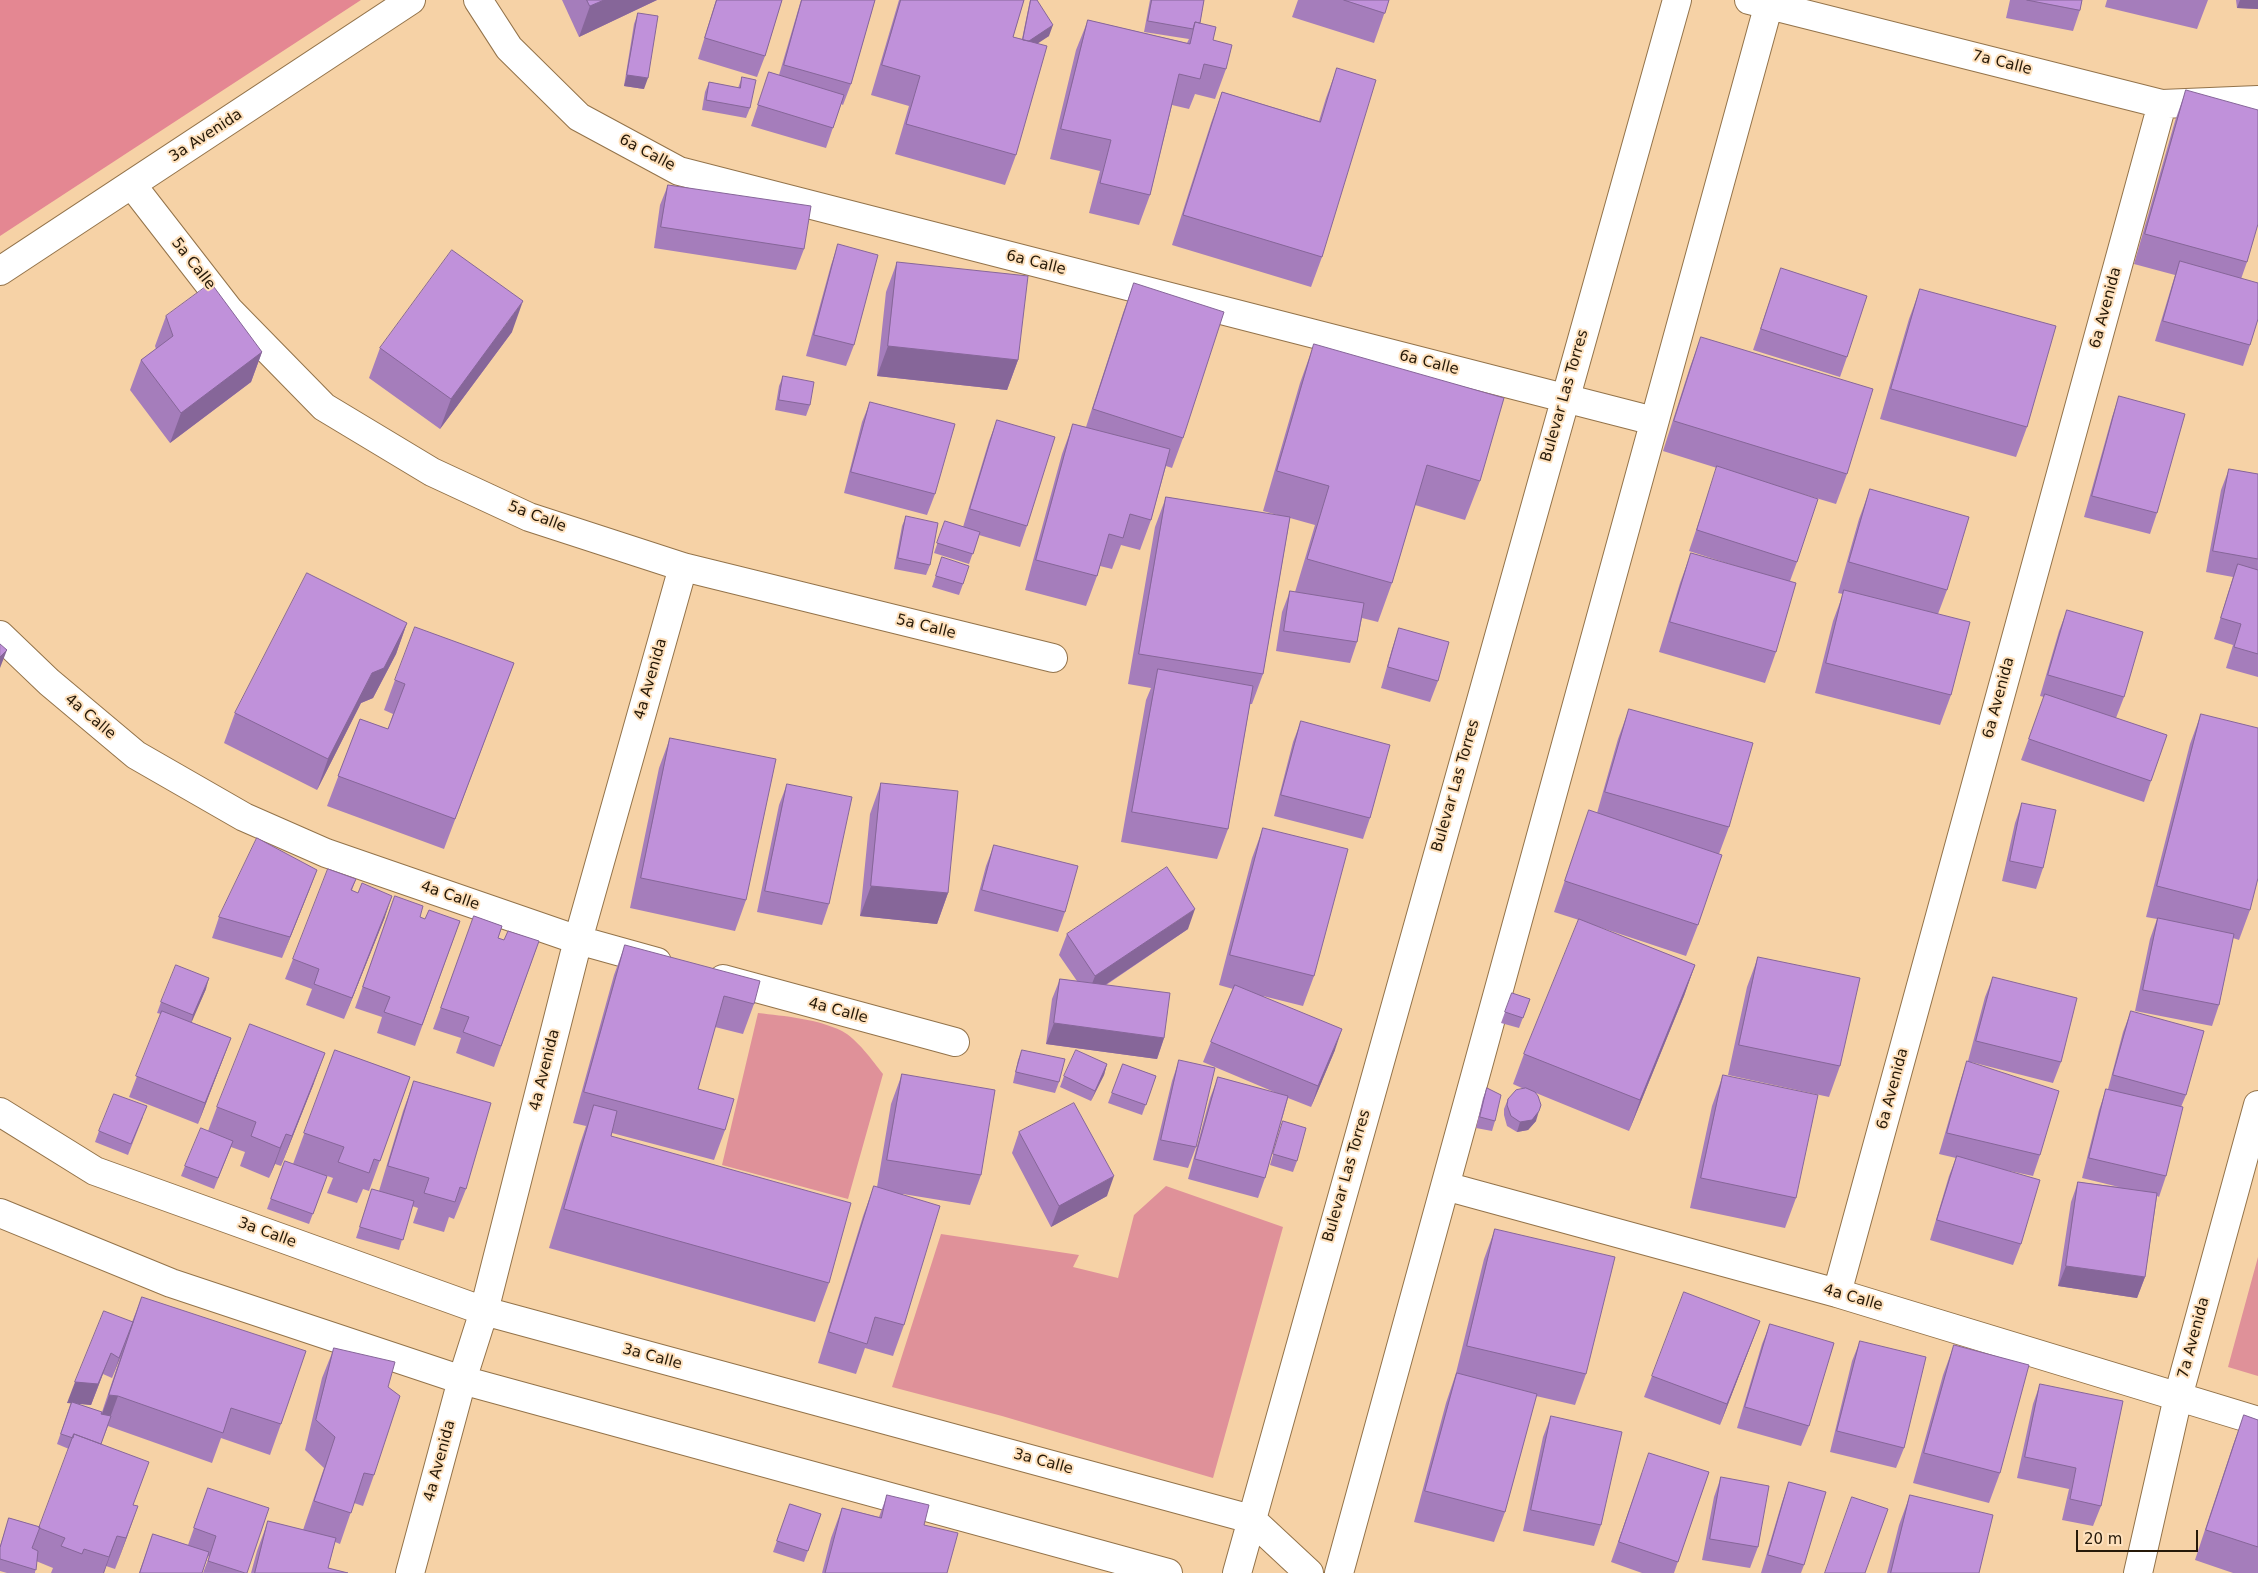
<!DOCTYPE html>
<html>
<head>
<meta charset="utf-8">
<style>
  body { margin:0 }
  #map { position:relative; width:2258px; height:1573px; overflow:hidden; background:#f6d2a6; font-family:"DejaVu Sans",sans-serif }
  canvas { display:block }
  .scale { position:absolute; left:2076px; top:1530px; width:122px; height:22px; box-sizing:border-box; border:2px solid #261908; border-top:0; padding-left:6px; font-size:15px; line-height:18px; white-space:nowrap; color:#261908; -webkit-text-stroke:4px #fee1bd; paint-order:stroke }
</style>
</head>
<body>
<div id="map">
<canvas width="2258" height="1573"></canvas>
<div class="scale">20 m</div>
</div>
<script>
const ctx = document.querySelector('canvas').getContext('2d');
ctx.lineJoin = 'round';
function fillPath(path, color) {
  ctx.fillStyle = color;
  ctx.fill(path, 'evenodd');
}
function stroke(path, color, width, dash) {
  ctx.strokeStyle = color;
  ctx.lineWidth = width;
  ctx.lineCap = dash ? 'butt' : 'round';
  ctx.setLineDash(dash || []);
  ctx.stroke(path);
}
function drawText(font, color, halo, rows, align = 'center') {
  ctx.font = font + ' "DejaVu Sans",sans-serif';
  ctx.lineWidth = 4;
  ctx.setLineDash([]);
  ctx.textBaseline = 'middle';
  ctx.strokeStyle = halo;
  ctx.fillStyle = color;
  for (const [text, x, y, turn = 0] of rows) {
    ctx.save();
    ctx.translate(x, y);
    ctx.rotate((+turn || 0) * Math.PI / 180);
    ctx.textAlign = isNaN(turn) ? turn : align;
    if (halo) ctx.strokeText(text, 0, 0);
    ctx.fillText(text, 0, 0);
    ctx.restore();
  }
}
const green = new Path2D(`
  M758,1013C784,1016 818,1019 842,1031C857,1039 873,1061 883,1074L848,1199L722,1165Z
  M1166,1186L1283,1227L1213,1478L1002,1416L892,1387L941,1234L1079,1255L1073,1267L1118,1278L1134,1215Z
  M2258,1257V1376L2228,1367Z`);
const forest = new Path2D(`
  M0,0H361L0,236Z`);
const minor = new Path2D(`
  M478,0L509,48L579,117L679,171L1654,421
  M1749,0L2162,104L2258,100
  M132,185L229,310L324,407L432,472L529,517L683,567L1053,658
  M0,271L411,0
  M0,635L49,682L136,755L244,817L326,853L578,940L657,962
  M723,979L955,1042
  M0,1112L95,1171L484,1311L1251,1519L1309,1573
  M1445,1186L1837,1293L2258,1421
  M0,1213L171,1283L462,1380L1168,1573
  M1837,1293L2162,104
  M410,1573L462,1380L484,1311L578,940L683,567
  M1237,1573L1677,0
  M1339,1573L1770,0
  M2138,1573L2178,1397L2258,1105`);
const wall = new Path2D(`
  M562,0H657L579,37Z
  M716,0H782L765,56L757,77L698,59Z
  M801,0H875L851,84L843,105L841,104L826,148L751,126L769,72L779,75Z
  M899,0H1024L1013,37L1022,39L1030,0H1037L1049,36L1037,43L1016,155L1005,185L895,154L909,106L871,95Z
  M1150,0H1204L1200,23L1213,40L1226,69L1215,99L1195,94L1189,109L1172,105L1150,195L1139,225L1089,213L1100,171L1050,159L1076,50L1088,20L1187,43L1189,39L1144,32Z
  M1298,0H1389L1374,43L1292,17Z
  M2010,0H2082L2080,10L2073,31L2006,18Z
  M2107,0H2208L2197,29L2105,7Z
  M2236,0H2258V9L2237,8Z
  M638,13L644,89L624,86L634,24Z
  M1337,68L1322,257L1311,287L1172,245L1211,123L1222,92L1319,121L1326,98Z
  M742,77L750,108L746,118L702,110L705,92L709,82L738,88Z
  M2186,90L2247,262L2241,279L2250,345L2243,366L2155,341L2175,275L2134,264L2175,121Z
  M668,185L804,249L796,270L654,248L660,205Z
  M838,244L854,345L846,366L806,356L831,265Z
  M897,262L1018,360L1007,390L877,376L886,292Z
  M1781,268L1847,357L1840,377L1753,350Z
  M1134,283L1183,438L1172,468L1166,466L1151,520L1140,550L1121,545L1112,569L1100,566L1097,576L1086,606L1025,590L1062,454L1073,424L1086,427L1123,313Z
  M1920,289L2027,427L2016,457L1880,419L1909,319Z
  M166,316L262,352L251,382L170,443L130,390L141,360L156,349L155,346Z
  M512,332L440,429L369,378L380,348Z
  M1701,337L1847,474L1836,504L1796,492L1797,562L1790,581L1776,652L1765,683L1659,652L1680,583L1691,553L1742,568L1689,551L1717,468L1663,451L1690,367Z
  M1314,344L1480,481L1465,520L1415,505L1392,583L1378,622L1362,618L1357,642L1350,663L1276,651L1282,612L1290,591L1295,592L1315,525L1290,518L1263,674L1252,704H1250L1228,829L1217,859L1121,842L1146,700L1151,688L1128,684L1155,527L1166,497L1281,516L1263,511L1300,383Z
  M783,376L810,405L806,416L775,410L779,386Z
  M2119,396L2157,513L2150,534L2084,517L2112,417Z
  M870,402L935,494L927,515L844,493L862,422Z
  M997,420L1027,526L1020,547L979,535L969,564L934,553L945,521L963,527L989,441Z
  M2229,469L2258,474V677L2226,668L2233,645L2214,639L2233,577L2206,572L2221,490Z
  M1870,489L1947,590L1938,614L1951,695L1940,725L1815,693L1833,621L1843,594L1838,593L1859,519Z
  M906,516L930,565L926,575L894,569L902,526Z
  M942,557L963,584L959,595L932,587Z
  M2067,610L2124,697L2116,718L2106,715L2151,781L2144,802L2021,760L2044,697L2040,696L2059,631Z
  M407,623L396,654L373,698L361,703L317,790L224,743L235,713Z
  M1399,628L1438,681L1430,702L1381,688L1392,649Z
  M514,663L444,849L327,806L360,719L388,729L393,714L384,710L395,680Z
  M1629,709L1729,827L1719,854L1698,925L1686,956L1590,924L1695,965L1684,996L1629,1131L1536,1093V1121L1528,1130L1517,1132L1507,1126L1504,1115V1109L1508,1099L1524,1089L1513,1084L1524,1054L1579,920L1554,912L1589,810L1597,813L1618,739Z
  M2201,714L2250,910L2239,940L2233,938L2219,1005L2212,1026L2135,1011L2150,939L2157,919L2146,917L2190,744Z
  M1301,721L1370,818L1363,839L1274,816L1293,742Z
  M670,738L746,900L735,931L630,908L659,768Z
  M881,783L948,893L937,924L860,916L870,814Z
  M787,784L829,904L822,925L757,912L779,805Z
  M2022,803L2043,868L2036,889L2002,881L2015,823Z
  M1263,828L1314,976L1303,1006L1263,996L1335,1050L1311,1107L1288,1098L1265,1178L1258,1198L1188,1179L1210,1098L1218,1077L1279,1094L1203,1062L1211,1042L1233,989L1219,985L1252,858Z
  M994,845L1065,912L1058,932L974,911L986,866Z
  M317,870L282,958L212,938L219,917Z
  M356,879L352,890L385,917L344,1019L306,1005L312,989L285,979L293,959Z
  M395,896L420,917L425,919L460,921L415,1046L377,1033L382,1017L355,1008Z
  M474,916L502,926L498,938L504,940L539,941L494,1067L456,1053L461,1038L433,1029Z
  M1188,929L1106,985L1164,1038L1157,1059L1046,1044L1052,999L1060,979L1077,981L1059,955L1067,934Z
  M625,945L754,1004L743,1034L715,1027L698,1089L725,1130L714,1160L612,1133L611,1136L829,1283L815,1322L549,1248L580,1144L586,1126L573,1123L614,975Z
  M1758,957L1840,1066L1829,1097L1728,1075L1747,987Z
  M1993,977L2061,1062L2053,1083L1971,1062L2040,1155L2033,1176L2005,1170L2021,1244L2013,1265L1930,1240L1949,1176L1956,1158L1939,1154L1960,1082L1967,1061H1968L1985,997Z
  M206,989L191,1022L231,1038L198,1124L129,1097L161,1014L157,1013L161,1002Z
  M1512,993L1530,999L1519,1028L1501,1023Z
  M2131,1011L2186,1095L2181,1107L2166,1176L2159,1197L2157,1196L2145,1277L2137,1298L2058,1286L2071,1202L2078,1182L2119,1187L2082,1178L2099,1110L2106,1089H2108L2123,1032Z
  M335,1050L410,1077L369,1191L363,1189L357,1203L327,1193L333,1178L293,1164Z
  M1022,1050L1059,1082L1055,1093L1013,1083L1018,1060Z
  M1179,1060L1196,1147L1188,1168L1153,1160L1172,1081Z
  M1107,1064L1104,1075L1091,1101L1060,1087L1064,1076Z
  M1123,1064L1156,1076L1142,1115L1108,1103Z
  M902,1074L981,1175L970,1205L903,1194L904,1325L893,1356L865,1348L856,1374L818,1363L863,1216L874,1186L877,1187L891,1104Z
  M1723,1075L1796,1198L1785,1228L1690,1208L1712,1106Z
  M414,1081L466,1189L454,1219L449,1217L444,1232L413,1223L418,1208L412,1206L399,1250L356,1238L372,1189L379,1191L403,1111Z
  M314,1083L281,1166L275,1164L269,1178L240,1166L245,1152L231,1147L214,1189L181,1176L185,1166L208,1131L217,1107Z
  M1487,1088L1495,1121L1492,1131L1476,1128L1483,1098Z
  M143,1117L128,1155L95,1142L99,1131Z
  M1283,1121L1297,1161L1293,1172L1270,1165Z
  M1019,1132L1107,1196L1051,1227L1012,1153Z
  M285,1161L327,1176L309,1224L267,1209Z
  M1495,1229L1586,1374L1575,1405L1536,1396L1505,1512L1494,1542L1414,1522L1446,1403L1456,1373L1484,1259Z
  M142,1297L281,1424L270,1455L221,1438L212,1463L108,1426L101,1444L133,1505L127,1537L115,1569L106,1566L104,1573H51L53,1568L36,1561L35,1573H7L0,1571V1546L9,1518L40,1527L69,1449L57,1444L71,1403H67L132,1322ZM121,1355L102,1412L75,1403L91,1405L103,1374L112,1378Z
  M1760,1321L1720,1425L1644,1397L1652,1376Z
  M1770,1324L1809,1426L1801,1446L1737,1428L1762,1344Z
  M1860,1341L1904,1448L1896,1468L1830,1452L1852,1361Z
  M1954,1345L2000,1473L1989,1503L1913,1483L1943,1375Z
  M334,1348L388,1387L374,1475L363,1506L354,1503L340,1544L335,1542L328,1568L348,1573H251L257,1551L268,1521L303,1530L324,1468L305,1450L322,1378Z
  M2040,1384L2101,1506L2093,1526L2062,1520L2069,1489L2017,1478L2033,1404Z
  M2244,1415L2258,1420V1573H2233L2195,1560L2233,1445Z
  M1551,1416L1601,1525L1594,1546L1523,1531L1543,1437Z
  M1709,1472L1674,1573H1642L1611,1562L1642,1473Z
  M1721,1477L1758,1547L1750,1568L1702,1560L1714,1497Z
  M1789,1482L1804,1565L1801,1573H1761L1782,1502Z
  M208,1488L247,1573H203L209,1557L208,1556L202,1573H139L153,1534L188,1545Z
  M887,1495L924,1525L947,1573H822L831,1538L842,1508L879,1517Z
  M1910,1495L1979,1573H1887L1899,1525Z
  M790,1504L821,1514L804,1562L773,1552Z`);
const shadedWall = new Path2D(`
  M604,0H657L579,37L590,6Z
  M2240,0H2258V9L2237,8Z
  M1053,25L1049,36L1019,56L1022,45Z
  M627,75L648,78L644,89L624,86Z
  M523,301L512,332L440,429L451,399Z
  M888,346L1018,360L1007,390L877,376Z
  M262,352L251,382L170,443L181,413Z
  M407,623L396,654L373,698L361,703L317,790L328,759L372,673Z
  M7,650L0,668V657Z
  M317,870L309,891L282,958L290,937Z
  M871,886L948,893L937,924L860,916Z
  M392,896L385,917L344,1019L352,998Z
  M1195,909L1188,929L1087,997L1095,976Z
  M1695,965L1684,996L1629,1131L1640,1100Z
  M209,978L206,989L190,1026L193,1015Z
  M1054,1023L1164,1038L1157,1059L1046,1044Z
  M1342,1029L1335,1050L1311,1107L1318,1086Z
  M231,1038L223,1059L198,1124L205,1103Z
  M325,1053L314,1083L281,1166L292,1136Z
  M1107,1064L1104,1075L1091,1101L1095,1091Z
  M1539,1111L1536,1121L1528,1130L1517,1132L1520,1122Z
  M286,1134L275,1164L269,1178L280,1148Z
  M1114,1176L1107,1196L1051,1227L1059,1206Z
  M2066,1266L2145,1277L2137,1298L2058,1286Z
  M1760,1321L1752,1342L1720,1425L1727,1404Z
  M125,1344L121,1355L112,1378L119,1358Z
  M111,1353L91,1405L67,1403L75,1382Z
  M109,1395L118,1396L107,1426L98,1425Z
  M138,1506L127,1537L115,1569L126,1538Z
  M117,1536L104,1573H103Z`);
const building = new Path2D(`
  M587,0H604L590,6Z
  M717,0H782L765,56L705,38Z
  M802,0H875L851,84L784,65Z
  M901,0H1024L1013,37L1047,46L1016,155L906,124L920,76L882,65Z
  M1031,0H1037L1053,25L1029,41L1023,40Z
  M1152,0H1204L1200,23L1195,22L1193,29L1148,21Z
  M1344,0H1389L1385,13Z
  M2027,0H2082L2080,10Z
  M638,13L658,16L648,78L627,75Z
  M1088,20L1190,44L1195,22L1216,27L1213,40L1232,45L1226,69L1204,64L1200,79L1179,74L1150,195L1100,183L1111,140L1061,129Z
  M1337,68L1376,80L1322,257L1183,215L1222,92L1320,122Z
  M769,72L844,95L833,128L758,105Z
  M742,77L756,80L750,108L706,100L709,82L740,88Z
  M2186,90L2258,110V224L2247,262L2145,234Z
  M668,185L811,206L804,249L661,227Z
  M838,244L878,255L854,345L814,335Z
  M452,250L523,301L451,399L380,348Z
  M2180,261L2258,283V319L2250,345L2163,321Z
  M897,262L1028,276L1018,360L888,346Z
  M1781,268L1867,296L1847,357L1761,329Z
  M211,283L262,352L181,413L141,360L173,336L166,316Z
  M1134,283L1224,312L1183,438L1093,409Z
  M1920,289L2056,326L2027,427L1891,389Z
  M1701,337L1873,389L1847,474L1674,421Z
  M1314,344L1504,398L1480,481L1427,465L1392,583L1307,559L1329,486L1277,471Z
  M783,376L814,382L810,405L779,400Z
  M2119,396L2185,414L2157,513L2092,496Z
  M870,402L955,424L935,494L851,472Z
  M997,420L1055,437L1027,526L970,509Z
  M1073,424L1170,449L1151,520L1130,514L1123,538L1109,534L1097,576L1036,560Z
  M1717,466L1818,499L1797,562L1697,530Z
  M2229,469L2258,474V559L2213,551Z
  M1870,489L1969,517L1947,590L1849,562Z
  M1166,497L1290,517L1263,674L1139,654Z
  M906,516L938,523L930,565L898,558Z
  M945,521L980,532L973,554L937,543Z
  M1691,553L1796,583L1776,652L1670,622Z
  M942,557L969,566L963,584L936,576Z
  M2238,564L2258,570V654L2234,647L2241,624L2221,618Z
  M307,573L407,623L384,668L372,673L328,759L235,713Z
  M1844,590L1970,622L1951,695L1826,663Z
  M1290,591L1364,603L1357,642L1284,631Z
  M2067,610L2143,632L2124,697L2048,675Z
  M415,627L514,663L455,819L338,776L360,719L388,729L405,684L395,680Z
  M1399,628L1449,642L1438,681L1388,667Z
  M0,644L7,650L0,657Z
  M1158,669L1253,686L1228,829L1132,812Z
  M2045,694L2167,735L2151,781L2029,739Z
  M1629,709L1753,743L1729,827L1605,792Z
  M2201,714L2258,728V878L2250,910L2157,886Z
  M1301,721L1390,745L1370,818L1281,795Z
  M670,738L776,759L746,900L641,878Z
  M881,783L958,791L948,893L871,886Z
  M787,784L852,797L829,904L765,891Z
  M2022,803L2056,810L2043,868L2010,861Z
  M1589,810L1722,855L1698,925L1565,881Z
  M1263,828L1348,849L1314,976L1230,955Z
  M257,838L317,870L290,937L219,917Z
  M994,845L1078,866L1065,912L982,890Z
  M1167,867L1195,909L1095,976L1067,934Z
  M328,869L356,879L351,890L358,893L362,883L392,896L352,998L314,984L319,969L293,959Z
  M395,896L423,906L420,917L425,919L429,910L460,921L422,1025L384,1012L390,997L363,987Z
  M474,916L502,926L498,938L504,940L508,931L539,941L501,1046L463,1032L469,1017L441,1008Z
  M2158,918L2234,934L2219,1005L2143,990Z
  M1579,919L1695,965L1640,1100L1524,1054Z
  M625,945L760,981L754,1004L724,996L698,1089L734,1099L725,1130L584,1092Z
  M1758,957L1860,978L1840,1066L1739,1045Z
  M176,965L209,978L193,1015L161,1002Z
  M1993,977L2077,998L2061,1062L1976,1041Z
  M1060,979L1170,993L1164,1038L1054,1023Z
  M1235,985L1342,1029L1318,1086L1211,1042Z
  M1512,993L1530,999L1523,1018L1505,1012Z
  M162,1011L231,1038L205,1103L136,1076Z
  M2131,1011L2204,1031L2186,1095L2113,1075Z
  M250,1024L325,1053L292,1136L286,1134L280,1148L251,1136L256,1122L217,1107Z
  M335,1050L410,1077L380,1161L374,1159L369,1173L338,1162L344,1147L304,1133Z
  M1022,1050L1065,1059L1059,1082L1016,1072Z
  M1076,1050L1107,1064L1095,1091L1064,1076Z
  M1179,1060L1215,1068L1196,1147L1161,1140Z
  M1967,1061L2059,1091L2040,1155L1947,1133Z
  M1123,1064L1156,1076L1146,1105L1112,1093Z
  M902,1074L995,1090L981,1175L887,1160Z
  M1723,1075L1818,1095L1796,1198L1701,1178Z
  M1218,1077L1288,1096L1265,1178L1195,1159Z
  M414,1081L491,1103L466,1189L460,1187L455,1202L424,1193L429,1178L388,1166Z
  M1487,1088L1501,1095L1495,1121L1480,1117Z
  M1526,1088L1535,1092L1538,1096L1541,1105L1539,1111L1532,1120L1520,1122L1511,1116L1507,1105L1508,1099L1516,1090Z
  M2106,1089L2183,1107L2166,1176L2089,1158Z
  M114,1094L147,1106L131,1144L99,1131Z
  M1074,1103L1114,1176L1059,1206L1019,1132Z
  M594,1105L617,1111L611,1136L851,1203L829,1283L564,1209Z
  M1283,1121L1306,1128L1297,1161L1273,1154Z
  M201,1128L233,1141L218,1178L185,1166Z
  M1957,1156L2040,1180L2021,1244L1937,1220Z
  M285,1161L327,1176L313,1214L271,1199Z
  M2078,1182L2157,1193L2145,1277L2066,1266Z
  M874,1186L940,1206L904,1325L875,1317L867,1344L829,1332Z
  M372,1189L414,1201L403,1240L360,1227Z
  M1495,1229L1615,1257L1586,1374L1467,1346Z
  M1684,1292L1760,1321L1727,1404L1652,1376Z
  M142,1297L306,1351L281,1424L231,1408L223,1433L118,1396L109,1395Z
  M104,1311L133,1322L119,1358L111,1353L98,1384L75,1382Z
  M1770,1324L1834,1343L1809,1426L1745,1407Z
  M1860,1341L1926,1357L1904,1448L1837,1431Z
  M1954,1345L2029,1365L2000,1473L1924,1453Z
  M334,1348L395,1362L388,1387L400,1396L374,1475L364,1473L351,1513L314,1501L335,1437L316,1420Z
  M1457,1373L1537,1394L1505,1512L1425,1491Z
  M2040,1384L2123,1401L2101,1506L2070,1499L2076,1468L2025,1457Z
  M72,1402L102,1412L101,1414L111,1416L101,1444L74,1434L73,1438L61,1434Z
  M2244,1415L2258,1420V1547L2206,1530Z
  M1551,1416L1622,1432L1601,1525L1531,1510Z
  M74,1434L149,1462L133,1505L138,1506L126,1538L117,1536L109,1557L84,1549L82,1554L61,1546L65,1538L39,1528Z
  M1649,1453L1709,1472L1678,1562L1619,1542Z
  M1721,1477L1769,1486L1758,1547L1710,1539Z
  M1789,1482L1826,1492L1804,1565L1768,1555Z
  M208,1488L269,1508L247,1573H245L208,1561L216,1536L194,1528Z
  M887,1495L929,1505L924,1525L958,1533L947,1573H825L842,1508L881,1518Z
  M1910,1495L1993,1515L1979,1573H1891Z
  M1852,1497L1888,1509L1865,1573H1825Z
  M790,1504L821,1514L808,1551L777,1541Z
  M9,1518L40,1527L32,1548L38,1551L36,1570L0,1559V1548Z
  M268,1521L336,1538L328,1568L348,1573H255Z
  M153,1534L209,1552L202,1573H140Z`);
const streetNames = [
  ["7a Calle",2002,63,14],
  ["3a Avenida",206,136,-33],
  ["6a Calle",647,153,28],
  ["6a Calle",1036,263,14],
  ["5a Calle",193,264,52],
  ["6a Avenida",2106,308,-75],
  ["6a Calle",1429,363,14],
  ["Bulevar Las Torres",1565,396,-74],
  ["5a Calle",537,517,21],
  ["5a Calle",926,627,14],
  ["4a Avenida",651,679,-74],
  ["6a Avenida",1999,698,-75],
  ["4a Calle",90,717,40],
  ["Bulevar Las Torres",1456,786,-74],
  ["4a Calle",450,896,19],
  ["4a Calle",838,1011,15],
  ["4a Avenida",545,1070,-76],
  ["6a Avenida",1893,1089,-75],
  ["Bulevar Las Torres",1347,1176,-74],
  ["3a Calle",267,1233,20],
  ["4a Calle",1853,1298,16],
  ["7a Avenida",2194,1338,-75],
  ["3a Calle",652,1357,15],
  ["4a Avenida",440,1461,-75],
  ["3a Calle",1043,1462,15]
];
fillPath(green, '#df9199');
fillPath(forest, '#e48792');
stroke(minor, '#93734a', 30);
stroke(minor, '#fff', 28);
fillPath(wall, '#a57dbb');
fillPath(shadedWall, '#866699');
fillPath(building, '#c091da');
stroke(building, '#866699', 1);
drawText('15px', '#261908', '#fee1bd', streetNames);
</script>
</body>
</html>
